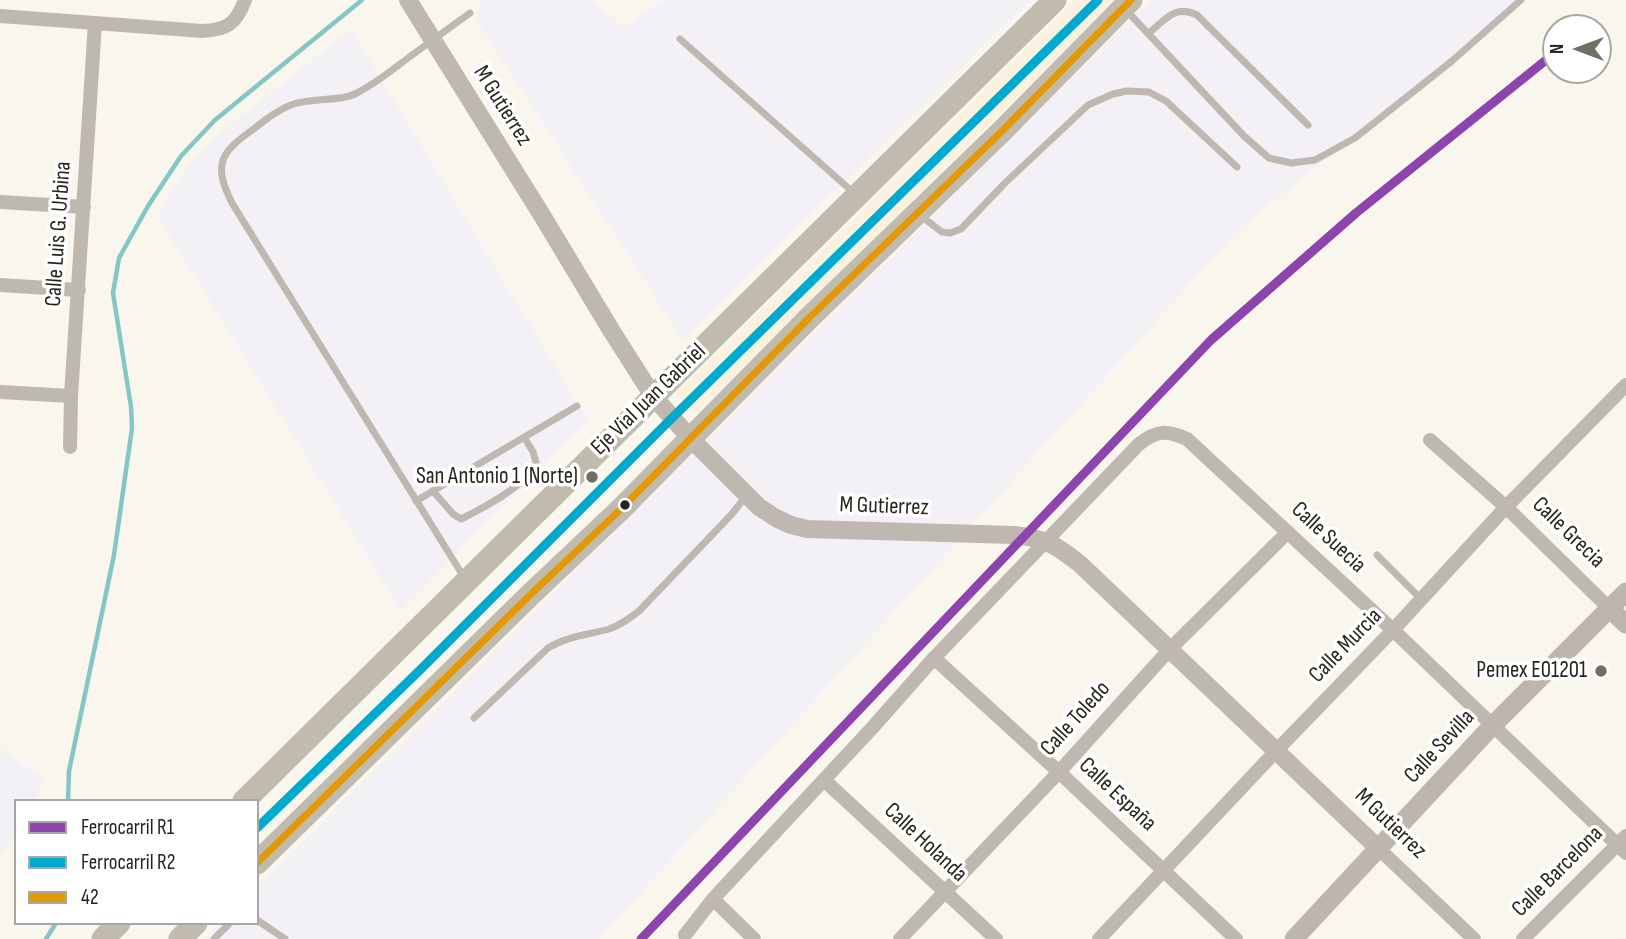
<!DOCTYPE html>
<html>
<head>
<meta charset="utf-8">
<style>
  body { margin:0 }
  #map { position:relative; width:1626px; height:939px; overflow:hidden; background:#f9f6ed; font-family:"Sofia Sans Condensed",sans-serif }
  canvas { display:block }
  .legend { position:absolute; left:14px; top:799px; width:245px; height:126px; box-sizing:border-box; background:#fff; border:2px solid #a9a7a4; margin:0; padding:9px 12px; list-style:none; font-size:21px; color:#27241c }
  .legend li { display:flex; align-items:center; gap:14px; height:35px }
  .legend b { width:35px; border:2px solid #a9a7a4 }
  .north { position:absolute; left:1542px; top:14px; width:70px; height:70px; box-sizing:border-box; background:#fff; border:2px solid #a9a7a4; border-radius:50%; rotate:270deg; font-size:19px; font-weight:700; line-height:28px; text-align:center; color:#27241c }
  .north::after { content:''; display:block; margin:auto; width:24px; height:32px; background:#706e65; clip-path:polygon(50% 0,100% 100%,50% 72%,0 100%) }
</style>
</head>
<body>
<div id="map">
<canvas width="1626" height="939"></canvas>
<ul class="legend">
<li><b style="height:9px;background:#8e44ad"></b>Ferrocarril R1</li>
<li><b style="height:9px;background:#00a9ce"></b>Ferrocarril R2</li>
<li><b style="height:9px;background:#e29903"></b>42</li>
</ul>
<div class="north">N</div>
</div>
<script>
const ctx = document.querySelector('canvas').getContext('2d');
ctx.lineJoin = 'round';
function fillPath(path, color) {
  ctx.fillStyle = color;
  ctx.fill(path, 'evenodd');
}
function stroke(path, color, width, dash) {
  ctx.strokeStyle = color;
  ctx.lineWidth = width;
  ctx.lineCap = dash ? 'butt' : 'round';
  ctx.setLineDash(dash || []);
  ctx.stroke(path);
}
function drawText(font, color, halo, rows, align = 'center') {
  ctx.font = font + ' "Sofia Sans Condensed",sans-serif';
  ctx.lineWidth = 7;
  ctx.setLineDash([]);
  ctx.textBaseline = 'middle';
  ctx.strokeStyle = halo;
  ctx.fillStyle = color;
  for (const [text, x, y, turn = 0] of rows) {
    ctx.save();
    ctx.translate(x, y);
    ctx.rotate((+turn || 0) * Math.PI / 180);
    ctx.textAlign = isNaN(turn) ? turn : align;
    if (halo) ctx.strokeText(text, 0, 0);
    ctx.fillText(text, 0, 0);
    ctx.restore();
  }
}
const built = new Path2D(`
  M1076,0H1115L696,414L676,394Z`);
const industrial = new Path2D(`
  M481,0H593L624,28L663,0H1030L683,340L476,19Z
  M1150,0H1525L1239,229L599,939H205L221,923H257V887Z
  M351,30L588,421L401,610L157,215L189,164L231,124Z
  M0,748L44,780L36,801H16V835L0,855Z`);
const stream = new Path2D(`
  M68,801L69,771L114,555L132,428L131,407L113,293L119,258L148,206L181,156L215,120L362,0
  M46,939L56,923`);
const service = new Path2D(`
  M1126,10L1244,136L1269,158L1291,163L1315,160L1355,138L1452,61L1521,0
  M1149,33C1165,20 1175,4 1197,15L1308,125
  M680,39L854,193
  M921,216L942,232L950,233L961,229L1005,183L1088,105L1113,94L1127,91L1149,92L1166,101L1237,167
  M433,491L453,514L461,519C485,507 521,488 537,466L533,452L524,437
  M416,501L577,406
  M1377,555L1421,599
  M465,579L232,203C212,163 221,152 255,128C266,119 278,110 291,105C311,97 339,102 355,94C369,87 383,77 396,67C420,49 445,31 470,13
  M474,718L548,648C567,636 588,635 609,629C621,625 630,618 639,611L731,515L747,495
  M257,920L285,939
  M214,939L230,923`);
const minor = new Path2D(`
  M0,16L202,31C227,30 236,24 245,0
  M0,202L84,207
  M0,285L79,290
  M0,392L71,396
  M1430,440L1506,507L1610,609
  M70,447L71,396L95,23
  M934,658L1059,772L1236,939
  M824,780L996,939
  M1379,849L1474,939
  M713,899L754,939
  M685,935L713,899L873,727L934,658L1139,444C1157,430 1167,430 1187,439L1393,630L1626,853
  M900,939L1059,772L1170,649L1288,532
  M1099,939L1276,751L1393,630L1506,507L1626,385
  M1523,939L1626,836`);
const tertiary = new Path2D(`
  M408,0L543,217L611,330L653,396L690,438L759,507L776,518L791,525L807,529L1014,535C1045,538 1056,545 1080,564L1379,849`);
const secondary = new Path2D(`
  M1610,609L1626,624
  M1294,939L1492,726L1626,592`);
const primary = new Path2D(`
  M244,801L1055,0
  M257,863L529,596L621,509L809,318L1002,131L1131,0
  M103,939L119,923
  M180,939L196,923`);
const bus1 = new Path2D(`
  M257,863L529,596L621,509L809,318L1002,131L1131,0`);
const rail1 = new Path2D(`
  M641,939L1211,340L1356,213L1556,52`);
const rail2 = new Path2D(`
  M257,828L420,670L672,418L1098,0`);
const markers = [
  [592,477,7,"#706e65"],
  [625,505,6,"#27241c"],
  [1601,671,7,"#706e65"]
];
const streetNames = [
  ["M Gutierrez",502,106,58],
  ["Calle Luis G. Urbina",59,234,-86],
  ["Eje Vial Juan Gabriel",649,400,-44],
  ["M Gutierrez",884,507,2],
  ["Calle Grecia",1568,533,44],
  ["Calle Suecia",1328,538,43],
  ["Calle Murcia",1346,646,-46],
  ["Calle Toledo",1076,719,-48],
  ["Calle Sevilla",1440,747,-47],
  ["Calle España",1117,795,43],
  ["M Gutierrez",1390,824,44],
  ["Calle Holanda",925,843,43],
  ["Calle Barcelona",1558,872,-45]
];
const poiNames = [
  ["San Antonio 1 (Norte)",578,477],
  ["Pemex E01201",1587,671]
];
fillPath(built, '#faf2de');
fillPath(industrial, '#f3f0f6');
stroke(stream, '#83c6c5', 4.5);
stroke(service, '#beb8b0', 7);
stroke(minor, '#beb8b0', 14);
stroke(tertiary, '#beb8b0', 18);
stroke(secondary, '#beb6ac', 19);
stroke(primary, '#c0baaf', 23);
stroke(bus1, '#e29903', 7);
stroke(rail1, '#8e44ad', 9);
stroke(rail2, '#00a9ce', 9);
for (const [x, y, r, color] of markers) {
  const dot = new Path2D();
  dot.arc(x, y, r, 0, 2 * Math.PI);
  ctx.fillStyle = color;
  ctx.fill(dot);
  stroke(dot, '#fff', 2.5);
}
drawText('23px', '#27241c', '#fff', streetNames);
drawText('23px', '#27241c', '#fff', poiNames, 'right');
</script>
</body>
</html>
